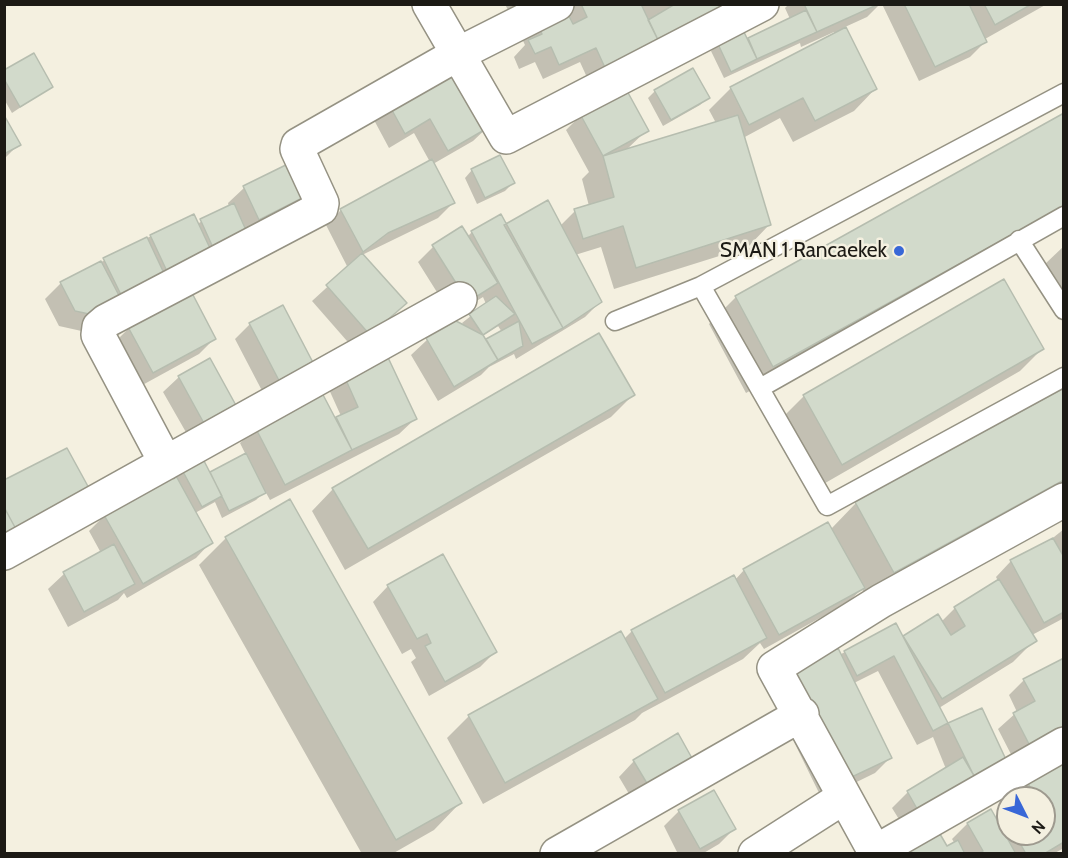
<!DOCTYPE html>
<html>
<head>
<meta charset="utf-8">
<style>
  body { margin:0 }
  #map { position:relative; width:1068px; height:858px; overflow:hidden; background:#f4f0e0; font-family:Cabin,sans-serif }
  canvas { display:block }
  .frame { position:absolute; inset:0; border:6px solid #1c1a15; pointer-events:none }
  .north { position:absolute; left:996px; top:786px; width:60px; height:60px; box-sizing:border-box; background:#f4f0e0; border:2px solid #9e9a8f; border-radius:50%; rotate:132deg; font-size:16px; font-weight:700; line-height:24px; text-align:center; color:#1c1a15 }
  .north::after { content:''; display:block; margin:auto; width:21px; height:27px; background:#3867d7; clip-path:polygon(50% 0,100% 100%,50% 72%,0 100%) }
</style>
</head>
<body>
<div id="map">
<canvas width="1068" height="858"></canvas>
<div class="frame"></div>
<div class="north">N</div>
</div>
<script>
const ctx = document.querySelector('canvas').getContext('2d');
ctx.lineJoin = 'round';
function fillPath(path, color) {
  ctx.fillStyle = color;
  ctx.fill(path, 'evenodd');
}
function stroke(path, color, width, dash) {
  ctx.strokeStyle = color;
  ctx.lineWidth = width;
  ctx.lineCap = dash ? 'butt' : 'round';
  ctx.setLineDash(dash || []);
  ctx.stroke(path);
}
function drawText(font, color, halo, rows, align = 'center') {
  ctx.font = font + ' Cabin,sans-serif';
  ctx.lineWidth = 5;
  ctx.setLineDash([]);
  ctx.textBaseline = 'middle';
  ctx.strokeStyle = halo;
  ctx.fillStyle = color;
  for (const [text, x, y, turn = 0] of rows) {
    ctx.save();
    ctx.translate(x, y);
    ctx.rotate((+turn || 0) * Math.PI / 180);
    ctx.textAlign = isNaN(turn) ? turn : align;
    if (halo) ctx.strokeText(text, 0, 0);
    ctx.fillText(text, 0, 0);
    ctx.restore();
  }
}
const shadow = new Path2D(`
  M505,4H738L590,84L580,62L543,79L535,62L519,69L514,57L525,45Z
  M789,4H880L867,17L845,27L875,89L854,111L793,142L780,118L743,138L769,225L748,247L614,289L601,247L575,255L600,302L585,317L516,359L514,354L489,367L481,375L438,401L411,355L427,340L456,322L465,327L462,323L486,304L483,297L452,316L418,262L433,247L467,237L472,232L506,225L560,226L575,211L589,206L582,179L589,172L566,130L581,115L647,130L625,151L716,123L709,110L731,88L835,34L834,32L801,47L800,43L724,78L711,51L718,43L747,41L790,19L785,8ZM498,326L502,332L486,342L482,336Z
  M882,4H1047L985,39L986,41L970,57L919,81Z
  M4,72L51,87L12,113L4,99Z
  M655,91L708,97L700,105L663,126L648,98Z
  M389,104L489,126L473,141L433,164L454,202L438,218L362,255L405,303L354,349L312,301L348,268L326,225L341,210L430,162L414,133L389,148L374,120Z
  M1064,114V216L746,393L709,324L736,297Z
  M4,118L19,144L4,159Z
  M472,170L513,183L505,191L477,204L465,178Z
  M244,188L312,192L297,207L86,332L59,326L45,299L61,283L151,236L197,224L229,207L228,203Z
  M1064,246V299L1044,265Z
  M1003,281L1042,349L1020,371L820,486L782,418L803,397Z
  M250,324L317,373L270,406L235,339Z
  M129,328L214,339L199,354L137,388L114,343Z
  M342,370L415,419L399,434L270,500L265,491L256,500L222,518L215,502L195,513L211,542L196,558L127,598L124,593L118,600L68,627L48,589L64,574L101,553L89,531L104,516L182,470L209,473L246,455L240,443L256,428L335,420L341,416L327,385Z
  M179,377L236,409L191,441L163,392Z
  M1064,390V491L867,599L862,589L847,603L764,649L760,643L743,659L642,713L635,720L483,804L447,738L469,716L624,639L632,631L735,580L744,570L831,529L856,503Z
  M633,395L611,417L345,570L312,511L333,489Z
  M1064,529V618L1032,635L1035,640L1013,662L939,708L948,725L981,710L979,787L910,837L892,808L908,792L946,769L933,737L917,745L878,671L854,683L891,757L875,773L822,799L769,691L845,652L903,638L941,622L955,608L998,581L996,577L1011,561L1049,541Z
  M226,538L460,803L434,830L392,854H362L199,565Z
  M388,586L495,652L480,667L429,696L411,662L416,658L411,649L402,654L373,602Z
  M1024,680L1064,738L1015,762L998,729L1017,712L1009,695Z
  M677,735L638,809L619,777L634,761Z
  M1064,762V848L1053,854H906L947,848L955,844L952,839L967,824L990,811L996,821L1008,811V834H1044V798H1013L1028,783Z
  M679,811L734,829L719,844L702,854H678L664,826Z`);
const building = new Path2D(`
  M563,4L573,24L587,17L581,4H641L660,44L606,70L596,48L559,65L551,47L535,54L528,40L542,34L534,17Z
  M675,4H739L660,44L648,20Z
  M804,4H879L817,32Z
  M904,4H969L987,42L935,67Z
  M984,4H1032L995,25Z
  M806,10L817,32L757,59L748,38Z
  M846,27L877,89L815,121L803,98L749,125L730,87Z
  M743,30L757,59L731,72L717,42Z
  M34,53L53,87L20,107L4,79V70Z
  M456,64L491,126L448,151L430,119L405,134L388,103Z
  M693,68L710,98L671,120L654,90Z
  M626,89L649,131L603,156L580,114Z
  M1064,113V206L773,367L735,296Z
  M4,115L21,145L4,154Z
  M738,115L771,225L636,268L623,226L583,239L574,209L614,197L603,156Z
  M500,155L515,183L485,198L471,169Z
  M298,159L314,192L259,220L243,186Z
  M432,159L455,203L388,233L363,252L340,209Z
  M548,200L602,302L563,328L504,225Z
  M234,203L249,237L215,252L200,219Z
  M194,214L216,261L172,282L150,235Z
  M501,214L563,328L532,344L471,231Z
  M462,226L498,283L468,302L432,245Z
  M147,237L170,286L127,307L103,258Z
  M362,253L407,303L370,335L326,285Z
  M101,261L124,305L103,317L75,311L60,282Z
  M1004,279L1044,349L842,465L803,395Z
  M192,293L216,339L153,373L128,327Z
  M496,296L515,314L483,335L469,314Z
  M283,305L319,374L285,392L249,323Z
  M456,321L483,335L498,360L454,387L426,338Z
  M519,321L523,346L498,360L486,339Z
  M599,333L635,395L368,549L332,488Z
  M384,349L417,419L352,450L336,417L358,407L341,369Z
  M210,358L238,409L206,427L178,376Z
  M1064,388V480L894,573L855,502Z
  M321,391L352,450L285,485L255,427Z
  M67,448L90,490L17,531L4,507V480Z
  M246,453L266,493L229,511L210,472Z
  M202,457L222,496L202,507L181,468Z
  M175,474L213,543L143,584L104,515Z
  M290,499L462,803L396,840L225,537Z
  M4,507L17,531L4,538Z
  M828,522L865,588L779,635L743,569Z
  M1053,538L1064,557V612L1044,623L1010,560Z
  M114,544L135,584L84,612L63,572Z
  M443,554L497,652L445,682L425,646L431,643L427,634L417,639L387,585Z
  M734,575L767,638L665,693L631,630Z
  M999,579L1037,641L942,699L903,636L938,614L951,635L965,626L954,607Z
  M896,623L948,723L933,731L894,656L857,676L844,651Z
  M621,631L658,699L505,783L468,715Z
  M838,648L892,758L837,784L784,674Z
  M1064,658V731L1031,748L1013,713L1035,701L1023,679Z
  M982,708L1009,766L977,782L948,723Z
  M678,733L698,769L654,795L633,760Z
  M963,757L982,789L925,823L907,791Z
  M1064,760V842L1044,854H1026L1015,834H1044V798H1027L1034,794L1027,782Z
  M714,790L736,829L700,849L678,810Z
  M991,809L1016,854H977L983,851L967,823Z
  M940,834L947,846L958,840L965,854H903Z`);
const lane = new Path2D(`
  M1064,93L701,286L827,506L1064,377
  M1019,240L1064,310
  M615,321L701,286
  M760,388L1064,216`);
const street = new Path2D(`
  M429,4L506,137L762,4
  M166,463L98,335L99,327L106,321L321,208L322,203L297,149L298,145L456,55L557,4
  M4,553L460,299
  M875,852L1064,744
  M557,854L802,714
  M755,854L844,797
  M876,854L774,668L881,601L1064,500`);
const markers = [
  [899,251,6,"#3867d7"]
];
const poiNames = [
  ["SMAN 1 Rancaekek",887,251]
];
fillPath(shadow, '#0003');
fillPath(building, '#d2dacb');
stroke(building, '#b6bdaf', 1.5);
stroke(lane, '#959283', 21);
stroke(street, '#959283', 36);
stroke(lane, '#fff', 18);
stroke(street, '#fff', 33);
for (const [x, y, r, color] of markers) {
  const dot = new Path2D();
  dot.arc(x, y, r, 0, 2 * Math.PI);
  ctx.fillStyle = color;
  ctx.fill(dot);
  stroke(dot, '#f4f0e0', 2);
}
drawText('21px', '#1c1a15', '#f4f0e0', poiNames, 'right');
</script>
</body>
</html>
